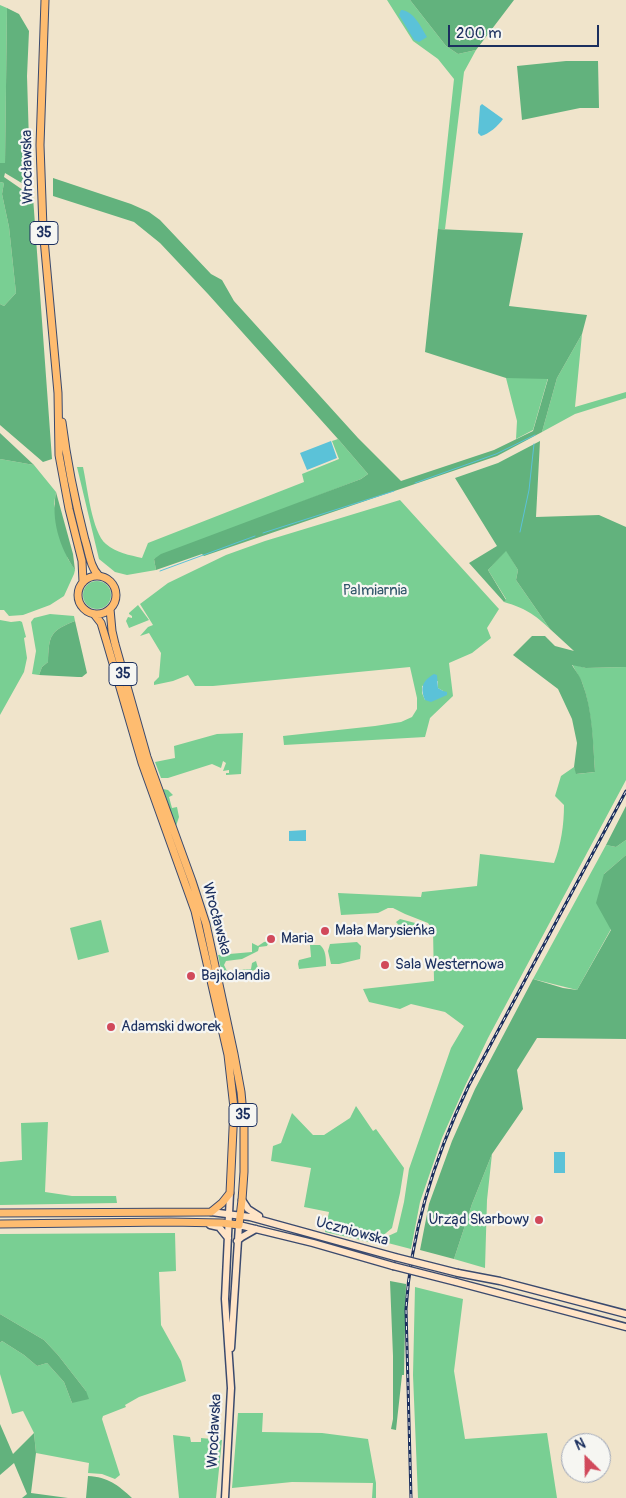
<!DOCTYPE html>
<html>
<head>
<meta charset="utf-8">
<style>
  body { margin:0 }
  #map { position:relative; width:626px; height:1498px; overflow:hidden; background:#f0e4cb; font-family:Pangolin,sans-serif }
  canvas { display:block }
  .north { position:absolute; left:561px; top:1433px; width:50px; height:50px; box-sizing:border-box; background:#f6f6f2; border:1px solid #9ea6b7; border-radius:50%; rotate:337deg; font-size:14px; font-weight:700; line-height:20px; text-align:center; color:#1b2f5e }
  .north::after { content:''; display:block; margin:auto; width:18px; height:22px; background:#d1495b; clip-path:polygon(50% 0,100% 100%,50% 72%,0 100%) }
  .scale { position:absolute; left:448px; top:25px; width:151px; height:22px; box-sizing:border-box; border:2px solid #1b2f5e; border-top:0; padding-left:6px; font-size:15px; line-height:18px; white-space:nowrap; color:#1b2f5e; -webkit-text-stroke:4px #f6f6f2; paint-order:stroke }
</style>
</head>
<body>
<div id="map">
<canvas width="626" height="1498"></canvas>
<div class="north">N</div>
<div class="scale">200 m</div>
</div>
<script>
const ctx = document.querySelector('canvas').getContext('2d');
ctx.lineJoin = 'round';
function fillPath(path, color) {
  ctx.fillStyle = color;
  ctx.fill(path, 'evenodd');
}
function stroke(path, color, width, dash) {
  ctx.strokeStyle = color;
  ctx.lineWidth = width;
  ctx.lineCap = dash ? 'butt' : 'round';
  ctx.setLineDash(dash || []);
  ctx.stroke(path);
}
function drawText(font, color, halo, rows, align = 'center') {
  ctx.font = font + ' Pangolin,sans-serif';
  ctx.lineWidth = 4.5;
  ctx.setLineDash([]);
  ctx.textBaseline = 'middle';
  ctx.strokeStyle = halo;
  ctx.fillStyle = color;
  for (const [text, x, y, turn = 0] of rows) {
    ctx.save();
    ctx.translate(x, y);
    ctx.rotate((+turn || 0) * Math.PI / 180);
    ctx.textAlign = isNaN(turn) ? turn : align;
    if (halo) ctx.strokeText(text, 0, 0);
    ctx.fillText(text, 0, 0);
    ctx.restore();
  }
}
const green = new Path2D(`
  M387,0H410L446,46L458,54L476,50L464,72L445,229H438L454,79L438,59L413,41Z
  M0,5L7,8L5,164L0,163Z
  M0,182L4,183L2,194L9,227L16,293L4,306L0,304Z
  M582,334L575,407L626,392V398L575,414L542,432L557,378Z
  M506,378H548L533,430L516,439L517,421Z
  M338,439L368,474L361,479L154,559L156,570L127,575L115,572L99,559L77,467H83C87,485 92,533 106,544C116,553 130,555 142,558L148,543L304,482L302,474L339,459L332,441Z
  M0,459L34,465L56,492L54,504L68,559L75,570L74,574L64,596L50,605L23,615L9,616L4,610H0Z
  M400,500L499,609L487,628L491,638L472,653L449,663L453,696L430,718L425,737L284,745L283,736L375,726L401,722L412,717L417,709V698L410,667L213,686H195L188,675L173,681L154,685V682L159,677L161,653L149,633L140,636L148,627L153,625L140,604L168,583L226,555L265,541ZM438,681V688L443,691L425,700L422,693V686Z
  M506,550L518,570L516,580L550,629C534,614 525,608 504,602L506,599L488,570Z
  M83 595a14 14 0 1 1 28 0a14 14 0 1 1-28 0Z
  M138,605L149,620L129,628L126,621L128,617L132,618V616L129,614V613Z
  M50,614L74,616L75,621C50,631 49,635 48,662L42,667L39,675L32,674L36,651L31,622L34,618Z
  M0,620L11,622L20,621L22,622L26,637L24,638L27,658L24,672L0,715Z
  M572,664L586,668L626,667V780L488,1038L465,1086L442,1138L420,1202L411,1249L384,1242L386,1237L397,1232L404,1202L409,1169L451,1048L464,1026L445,1012L411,1004L400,1009L369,1002L363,989L434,981L433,930L428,923L405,914L393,908H388L378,913L341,915L338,893L421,897L422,892L477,886L480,854L554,863C561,845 564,825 564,805L555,796L561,776L574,767L577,774L595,772C593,743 592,708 582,682C579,676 575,670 572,664Z
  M243,733L241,774L226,775V773H229V770L223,771L226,763L223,761L221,768L212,764L168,778H161L155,762L175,758L174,746L217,734Z
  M163,789L168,790L173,795L169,797L172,808L177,807L179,817L176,826Z
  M626,840V855L604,874L611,929L577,990L533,979L606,845L616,847Z
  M400,919L419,924L418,928L414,926L403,930L396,922Z
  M101,920L109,952L78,960L70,928Z
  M269,941L267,946L259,947L258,951L242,959L226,961L224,965L227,971L251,969L252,963L256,961L258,968C247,975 235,973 222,974L218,955L252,952V943L258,946L264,942Z
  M357,942L361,946L360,959L339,964H331L328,951L330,944Z
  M310,945H320C326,950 326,958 326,966L299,969L298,964L299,960L311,957Z
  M356,1106L373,1131L376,1129L404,1168L400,1193L392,1228L374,1243L325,1232L329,1212L304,1207L311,1168L271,1161L273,1146L281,1143L292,1113L313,1135H324L350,1118Z
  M48,1122L45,1192L72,1196H116L117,1203L0,1205V1162L22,1160L21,1123Z
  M492,1154L487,1200L485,1268L454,1259L472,1204Z
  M175,1233L176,1271L159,1272L161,1325L181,1361L186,1381L139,1397L125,1405L126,1407L103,1416L102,1419L120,1475L115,1479L102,1474L88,1473L89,1463L36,1453L34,1433L23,1411L12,1414L0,1374V1343L2,1341L24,1355L37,1366L47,1363L64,1382L72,1403L86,1391L58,1355L44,1340L0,1314V1234Z
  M415,1287L463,1299L454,1371L465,1439L547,1433L557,1498H418L413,1375Z
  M238,1413H263L262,1432L322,1433L368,1439L376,1483V1498H372L373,1483L292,1482L232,1488Z
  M173,1435L190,1437L191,1442H201V1438L222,1440L216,1498H179Z`);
const forest = new Path2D(`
  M410,0H514L476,50L458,54L446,46Z
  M7,8L19,14L29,31L27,76L29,142L32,149V183L25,185L5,173L4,177L33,197L52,459L43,462L0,425V304L4,306L16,293L9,227L2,194L4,183L0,182V163H5Z
  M566,61H598L599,108H580L522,120L517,66Z
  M53,178L131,204L149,212L160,220L211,274L222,280L234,301L358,438L401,481L494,450L533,431L548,379L506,378L425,352L438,229L523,233L509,306L587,315L582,334L557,378L542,432L497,456L204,556L202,554L156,570L154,559L161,554L361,479L368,474L338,439L208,294L160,243L134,222L53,196Z
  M0,433L34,465L0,459Z
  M540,441L536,517L599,515L626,527V667L586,668L572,665C575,670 580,676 582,682C593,710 593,743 595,772L576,774L574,767L577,743L572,719L558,689L513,655L532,636H545L555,646L574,651L550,629L516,580L518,570L506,551L488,570L506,600L504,602L469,563L497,546L455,478L498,463Z
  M56,492L73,554L75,570C59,546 51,520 56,492Z
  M75,621L87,673L82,677H78L39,675L42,667L48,662C49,635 50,631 75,621Z
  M626,806V840L616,847L606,845Z
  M626,855V1039L537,1038L517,1070L523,1109L492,1154L472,1204L454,1259L420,1250L429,1204L452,1141L475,1089L533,979L563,988L577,990L611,930L596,903L604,874Z
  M390,1281L406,1284L404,1375H402L396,1430L391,1429L393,1419V1356Z
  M0,1314L44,1340L58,1355L86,1391L89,1399L72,1403L64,1382L47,1363L37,1366L24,1355L2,1341L0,1343Z
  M0,1424L13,1454L34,1433L36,1453L31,1493L68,1498H22L27,1494L14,1463L0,1475Z
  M88,1476C108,1477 118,1485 132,1498H86Z`);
const water = new Path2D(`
  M401,10C414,11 421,27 427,37L419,42L414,40L399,15Z
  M482,104L503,119C498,126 489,134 481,136L478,133L480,106Z
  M331,441L337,458L307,470L300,453Z
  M434,674L437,675L438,688L443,691L447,692V695L431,702L425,700C420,688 422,681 434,674Z
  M306,830V841H289V831Z
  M554,1152H565V1173H554Z`);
const stream = new Path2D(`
  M415,483L496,454L535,435
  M520,532L529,490L534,444
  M263,533L394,491
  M160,571L255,536`);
const secondary = new Path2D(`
  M242,1200L248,1209L259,1216
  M211,1212L250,1217L395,1257
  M210,1225L219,1227L228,1238
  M237,1241L242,1237L256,1229
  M458,1273L500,1281L626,1314
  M456,1282L626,1327
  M231,1348L239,1225L313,1243L393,1266
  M225,1498L231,1388L225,1299L230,1193`);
const primary = new Path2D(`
  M45,0L40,145L43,228L58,393L59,455L69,509L82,561L83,582
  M62,422C67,462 75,501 85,540C89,552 90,567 99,576
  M78 595a19 19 0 1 1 38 0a19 19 0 1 1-38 0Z
  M0,1213L211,1212L222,1203L230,1193L234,1108L228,1055L195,911L142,763L107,643L101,623L94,614
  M0,1224L170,1222L222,1223L239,1225L242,1200L244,1172V1125L241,1092L234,1054L206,924L192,881L147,757L115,644L112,631L110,609`);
const rail = new Path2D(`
  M411,1498L406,1309C411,1230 435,1156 469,1085L626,791`);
const secondaryBridge = new Path2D(`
  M395,1257L458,1273
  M393,1266L456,1282`);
const markers = [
  [325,931,5,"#d1495b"],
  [271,939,5,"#d1495b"],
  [385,965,5,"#d1495b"],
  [191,976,5,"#d1495b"],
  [111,1027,5,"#d1495b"],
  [539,1220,5,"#d1495b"]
];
const shields = [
  [44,233,28],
  [123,674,28],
  [243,1115,28]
];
const shieldNames = [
  ["35",44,233],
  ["35",123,674],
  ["35",243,1115]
];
const streetNames = [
  ["Wrocławska",28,167,-91],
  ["Wrocławska",216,919,75],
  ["Uczniowska",352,1232,15],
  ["Wrocławska",215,1431,-87]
];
const parkNames = [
  ["Palmiarnia",375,591]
];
const poiNames = [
  ["Mała Marysieńka",335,931],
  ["Maria",281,939],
  ["Sala Westernowa",395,965],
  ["Bajkolandia",201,976],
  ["Adamski dworek",121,1027],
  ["Urząd Skarbowy",529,1220,"right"]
];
fillPath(green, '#79cf93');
fillPath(forest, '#62b27d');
fillPath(water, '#5bc2d8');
stroke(stream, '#5bc2d8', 1);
stroke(secondary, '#3b4a6e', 9);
stroke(primary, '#3b4a6e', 9);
stroke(secondary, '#ffe4c6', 6);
stroke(primary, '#febc70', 7);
stroke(rail, '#1b2f5e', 3);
stroke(rail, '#f6f6f2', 1, [4]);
stroke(secondaryBridge, '#3b4a6e', 9, []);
stroke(secondaryBridge, '#ffe4c6', 6);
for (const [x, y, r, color] of markers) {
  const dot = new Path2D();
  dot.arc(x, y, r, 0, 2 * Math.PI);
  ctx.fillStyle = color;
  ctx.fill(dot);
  stroke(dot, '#f6f6f2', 2);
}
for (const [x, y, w] of shields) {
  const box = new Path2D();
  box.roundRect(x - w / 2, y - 11.5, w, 23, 4);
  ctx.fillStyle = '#f6f6f2';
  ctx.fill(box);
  stroke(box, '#1b2f5e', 1);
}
drawText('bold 14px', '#1b2f5e', null, shieldNames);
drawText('15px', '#1b2f5e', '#f6f6f2', streetNames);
drawText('15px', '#32576b', '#f6f6f2', parkNames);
drawText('15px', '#1b2f5e', '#f6f6f2', poiNames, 'left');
</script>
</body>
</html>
